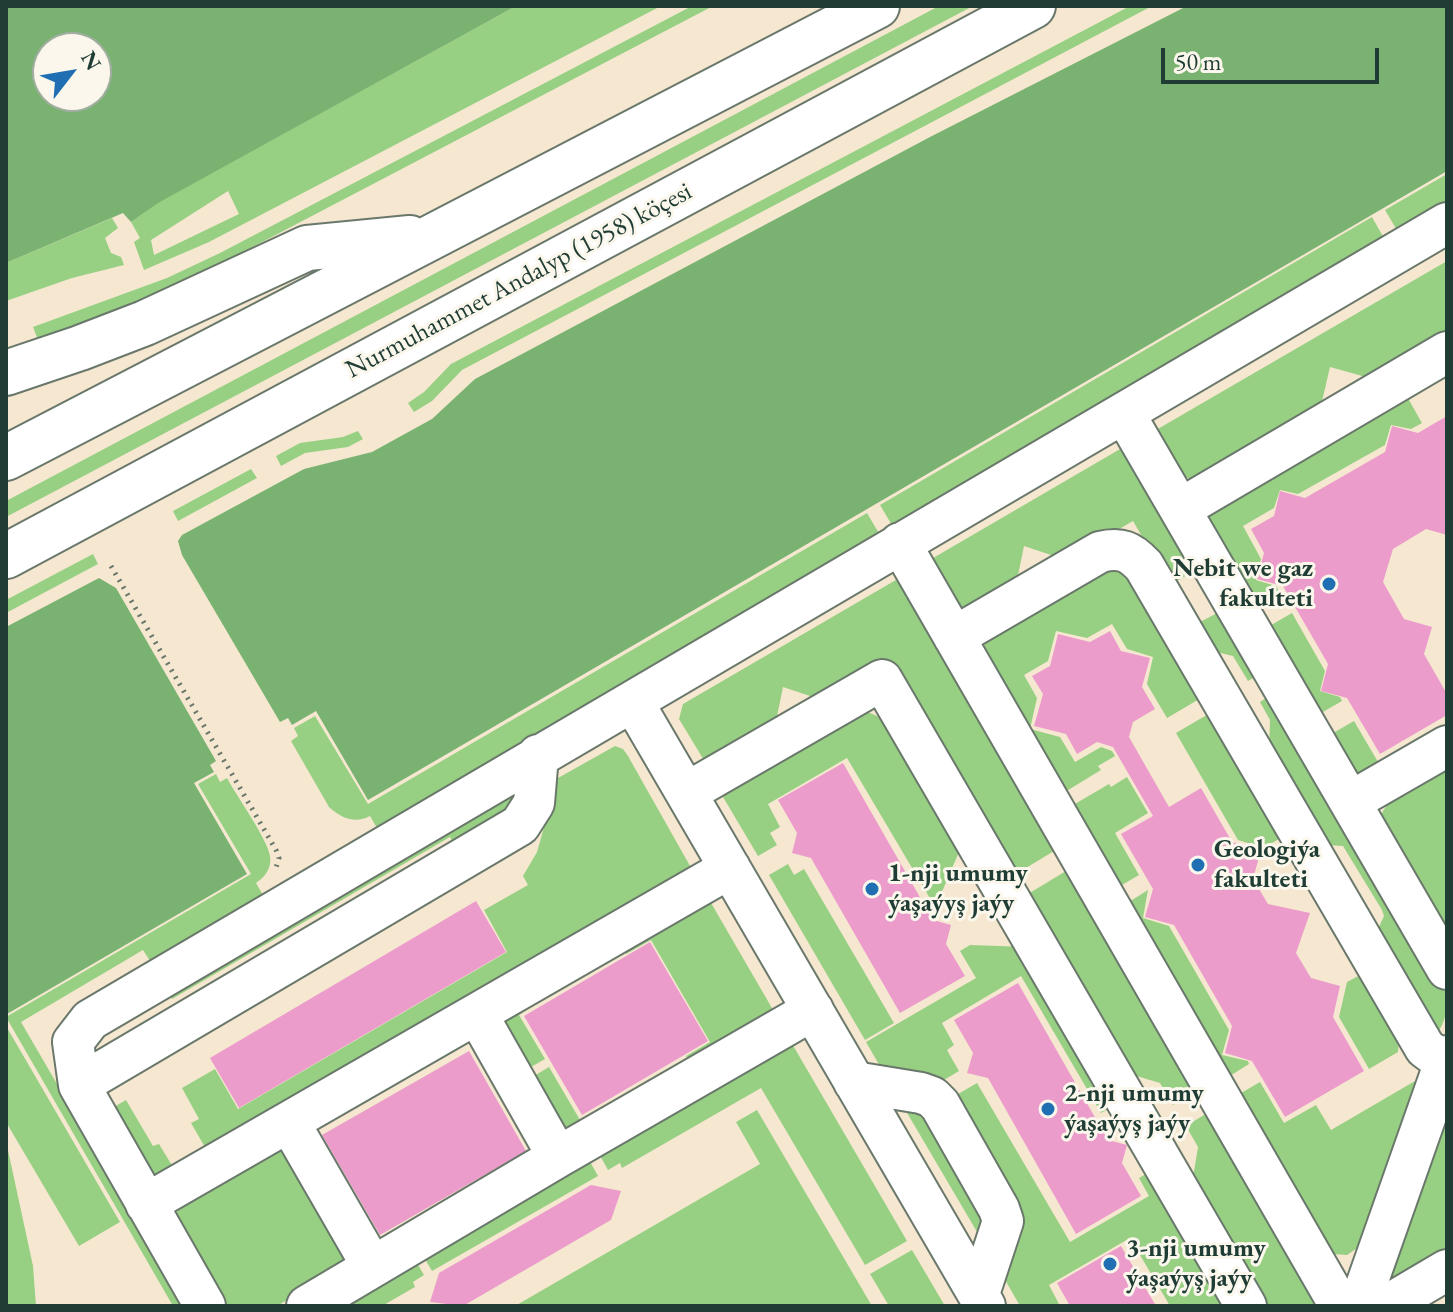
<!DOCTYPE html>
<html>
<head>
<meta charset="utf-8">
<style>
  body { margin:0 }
  #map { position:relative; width:1453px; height:1312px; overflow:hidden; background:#f6e7d1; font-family:"EB Garamond",serif }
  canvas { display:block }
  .frame { position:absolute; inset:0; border:8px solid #1f3d34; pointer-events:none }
  .north { position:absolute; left:32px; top:32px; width:80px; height:80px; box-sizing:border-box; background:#fbf7ec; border:2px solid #a3ada2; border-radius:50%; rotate:59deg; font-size:22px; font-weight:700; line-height:32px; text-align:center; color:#1f3d34 }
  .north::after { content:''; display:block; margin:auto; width:28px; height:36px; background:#1f6fb2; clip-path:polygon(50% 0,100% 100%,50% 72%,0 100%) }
  .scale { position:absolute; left:1161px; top:48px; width:218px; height:36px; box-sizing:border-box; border:4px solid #1f3d34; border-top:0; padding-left:10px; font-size:24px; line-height:28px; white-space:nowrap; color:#1f3d34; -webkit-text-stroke:6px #fbf7ec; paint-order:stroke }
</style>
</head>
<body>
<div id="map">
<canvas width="1453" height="1312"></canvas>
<div class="frame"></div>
<div class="north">N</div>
<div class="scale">50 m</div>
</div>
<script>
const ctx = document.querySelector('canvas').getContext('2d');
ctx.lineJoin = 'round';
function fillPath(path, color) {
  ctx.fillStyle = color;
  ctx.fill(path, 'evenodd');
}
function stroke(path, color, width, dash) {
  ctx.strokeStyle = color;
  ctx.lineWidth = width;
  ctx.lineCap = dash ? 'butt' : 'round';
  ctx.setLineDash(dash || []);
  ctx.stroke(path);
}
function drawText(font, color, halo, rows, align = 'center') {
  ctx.font = font + ' "EB Garamond",serif';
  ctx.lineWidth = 6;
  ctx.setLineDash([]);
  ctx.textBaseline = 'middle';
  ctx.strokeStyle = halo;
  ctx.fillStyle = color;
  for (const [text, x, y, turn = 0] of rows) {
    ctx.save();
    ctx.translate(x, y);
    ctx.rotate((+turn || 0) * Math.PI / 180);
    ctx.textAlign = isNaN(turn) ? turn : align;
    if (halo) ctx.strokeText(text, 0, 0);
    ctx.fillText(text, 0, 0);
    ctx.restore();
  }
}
const green = new Path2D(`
  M516,6H661L209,242L144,270L134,242L140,238L131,222L157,203ZM228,191L239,214L154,255L151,240Z
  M692,6H713L224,262L137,303L38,340L33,327L167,278L220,253Z
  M939,6H973L6,517V501Z
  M1130,6H1152L462,370L432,401L414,412L408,403L424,392L451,364Z
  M1447,174V204L1398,232L1385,210Z
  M1372,217L1385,240L893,527L880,505Z
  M112,218L118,228L105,238L111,253L121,257L124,265L72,278L6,301V263Z
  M1447,261V336L1373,379L1330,367L1320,410L1197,480L1180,476L1156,430Z
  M1405,393L1422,423L1411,429L1391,425L1385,445L1298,494L1280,490L1274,508L1243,526L1261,559L1256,580L1276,586L1279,591L1253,606L1209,523V514Z
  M358,431L363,439L348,447L305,453L281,466L276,456L300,443L343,437Z
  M1127,445L1199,568L1177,581L1200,622L1223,610L1260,674L1248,681L1233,656L1208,650L1133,521L1066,560L1024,546L1015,590L962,610L955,605L928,561Z
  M251,469L257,478L178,521L173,511Z
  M867,513L880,535L377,828L370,816C355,824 341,818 329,807L291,741L298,736L294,728L315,716L368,804Z
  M93,554L98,564L6,613V600Z
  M1111,567L1129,575L1201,698L1167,718L1147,684L1153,657L1127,649L1112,624L1087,638L1056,631L1048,661L1024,675L1037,698L1030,729L1060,737L1075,762L1101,747L1112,751L1115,756L1098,766L1101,770L1060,795L983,655L985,642Z
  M901,577L1059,848L1016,874L892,662L825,701L783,687L774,731L705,762L679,719L683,704Z
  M1292,613L1325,671L1320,691L1340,697L1342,701L1316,716L1266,628Z
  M1272,694L1446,993C1448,1007 1446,1023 1436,1034L1378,929L1384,916L1382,910L1343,846L1326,845L1269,750L1270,720L1260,702Z
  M859,712L870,713L884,719L962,845L941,894L931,900L847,758L768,804L780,827L770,833L777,845L758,856L723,797L736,781Z
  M1210,713L1282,837L1264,848L1238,840L1176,733Z
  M1354,721L1378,762L1397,752L1403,762L1361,776L1351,772L1328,736Z
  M615,746L623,749L628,756L694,873L209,1154L191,1123L199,1119L182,1088L215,1069L238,1109L507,952L484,910L528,885L523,876L537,852L558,778Z
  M1447,767V929L1438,923L1380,820C1383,796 1427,779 1447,767Z
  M216,774L220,782L227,778C236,795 268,840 270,856C272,868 265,877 256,883L263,895L150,961L143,950L21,1022L186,1306H173L6,1017L251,874L198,784Z
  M1127,777L1148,813L1115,833L1139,875L1115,889L1068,808L1109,784L1111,787Z
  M515,794L520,803L454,844L450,837L172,999L169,994L510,795Z
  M788,864L794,875L804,869L894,1023L865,1040L769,875Z
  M1071,868L1200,1089L1173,1105L1160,1083L1133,1075L1028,894Z
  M1148,890L1143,918L1169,926L1229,1030L1222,1055L1248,1061L1249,1064L1225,1079L1124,905Z
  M707,896L776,1015L691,1065L686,1056L710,1042L651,940L626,954L622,946Z
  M970,945L1029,947L1120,1102L1101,1113L1021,976L942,1023L954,1045L947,1050L959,1071L939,1083L881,1068L866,1042L976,978L960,951Z
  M1362,974L1399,1038L1398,1052L1369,1069L1339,1017L1347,982Z
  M529,1000L532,1006L519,1015L545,1059L524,1071L494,1021Z
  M6,1026L120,1222L79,1246L6,1122Z
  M791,1042L907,1241L865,1265L761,1088L622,1168L620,1163L608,1170L598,1152Z
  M549,1067L580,1120L595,1113L564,1139L529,1079Z
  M1415,1081L1422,1093L1360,1246L1347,1255L1332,1254L1236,1096L1260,1082L1284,1123L1316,1105L1331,1130Z
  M977,1083L1070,1242L1149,1196L1139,1178L1158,1167L1239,1306H1170L1130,1238L1049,1285L1060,1306H1020L1004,1278L953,1097Z
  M1447,1098V1253L1379,1292Z
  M126,1100L153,1146L159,1144L176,1172L162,1177L146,1172L107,1111Z
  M920,1105L987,1213L980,1237L903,1106Z
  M757,1110L872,1306H515L760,1164L736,1122Z
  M1212,1110L1326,1306H1268L1193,1177L1198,1147L1186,1126Z
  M6,1141L33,1266L36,1306H6Z
  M281,1145L348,1252L347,1264L277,1306H221L176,1216L179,1207Z
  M588,1158L598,1176L432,1271L422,1254Z
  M912,1250L945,1306H889L870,1274Z
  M414,1258L424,1275L413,1282L415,1287L382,1306H331Z`);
const forest = new Path2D(`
  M6,6H516L158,203L131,222L123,213L6,263ZM48,48H96V96H48Z
  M1187,6H1447V171L368,800L316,711L292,725L288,718L280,722L182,555L178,541L182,535L304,469L372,452L432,419L475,379L930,137Z
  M99,578L116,588L216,761L210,765L214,772L194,783L247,874L7,1014L6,627Z`);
const building = new Path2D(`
  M1447,416V535L1426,529L1393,549L1383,582L1404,619L1432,627L1424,654L1447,694V715L1380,754L1347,698L1321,691L1328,664L1283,586L1257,579L1264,553L1251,529L1274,516L1280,491L1305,498L1385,452L1392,426L1418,433Z
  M1110,631L1121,651L1150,658L1142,687L1155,709L1133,722L1129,737L1169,807L1201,788L1232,842L1261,850L1253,879L1268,904L1310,913L1296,953L1311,978L1340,986L1333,1017L1364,1071L1285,1117L1252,1061L1225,1053L1232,1026L1174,925L1145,917L1153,889L1121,834L1153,816L1113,747L1097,742L1077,754L1066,734L1034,726L1043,694L1032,676L1050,666L1058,634L1090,642Z
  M843,763L933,920L951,925L946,944L965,976L900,1013L811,858L792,853L797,833L778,800Z
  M476,901L506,952L239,1108L210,1058Z
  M650,942L708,1041L582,1115L524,1016Z
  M1018,983L1108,1140L1127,1145L1122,1163L1141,1196L1076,1234L988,1078L967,1073L973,1053L954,1020Z
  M469,1051L526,1151L380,1235L322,1135Z
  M591,1185L621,1191L611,1220L463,1306L430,1302L439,1273Z
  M1121,1246L1156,1306H1070L1057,1283Z`);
const path = new Path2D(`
  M111,566L276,850L279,858L275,871`);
const minor = new Path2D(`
  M1124,413L1447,969
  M1180,509L1447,352
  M900,543L1340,1306
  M954,637L1100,552C1121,547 1130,551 1144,566L1425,1048L1445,1063
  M633,702L985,1306
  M686,793L882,680L1246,1306
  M1350,802L1447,746
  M477,1014L558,1157
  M854,1082L921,1093L932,1097L940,1105L999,1209L1003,1221L979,1294
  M79,1085L520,825L534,803L538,755
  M289,1122L372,1266
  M146,1204L730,868
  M205,1306L79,1085L73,1042L90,1020L1447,223
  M307,1306L558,1157L813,1010
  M1359,1306L1447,1056
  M1386,1306L1447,1270`);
const major = new Path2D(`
  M6,373L80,348L145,323L307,248L410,238
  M6,458L877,6
  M6,556L1033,6`);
const markers = [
  [1329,584,8,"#1f6fb2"],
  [1198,865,8,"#1f6fb2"],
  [872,889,8,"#1f6fb2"],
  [1048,1109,8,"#1f6fb2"],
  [1110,1264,8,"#1f6fb2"]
];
const streetNames = [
  ["Nurmuhammet Andalyp (1958) köçesi",519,281,-28]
];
const poiNames = [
  ["Nebit we gaz",1313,569,"right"],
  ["fakulteti",1313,599,"right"],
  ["Geologiýa",1214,850],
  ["fakulteti",1214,880],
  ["1-nji umumy",888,874],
  ["ýaşaýyş jaýy",888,904],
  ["2-nji umumy",1064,1094],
  ["ýaşaýyş jaýy",1064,1124],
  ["3-nji umumy",1126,1249],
  ["ýaşaýyş jaýy",1126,1279]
];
fillPath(green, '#97d083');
fillPath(forest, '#79b271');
fillPath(building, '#eb9ccb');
stroke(minor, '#6a786b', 44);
stroke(major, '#6a786b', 48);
stroke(path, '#6a786b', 5, [2, 6]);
stroke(minor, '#fff', 40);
stroke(major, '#fff', 44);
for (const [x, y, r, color] of markers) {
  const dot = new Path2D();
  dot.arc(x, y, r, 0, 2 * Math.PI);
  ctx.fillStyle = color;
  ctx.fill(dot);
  stroke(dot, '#fbf7ec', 3);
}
drawText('26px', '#1f3d34', '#fbf7ec', streetNames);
drawText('bold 26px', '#1f3d34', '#fbf7ec', poiNames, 'left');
</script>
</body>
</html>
